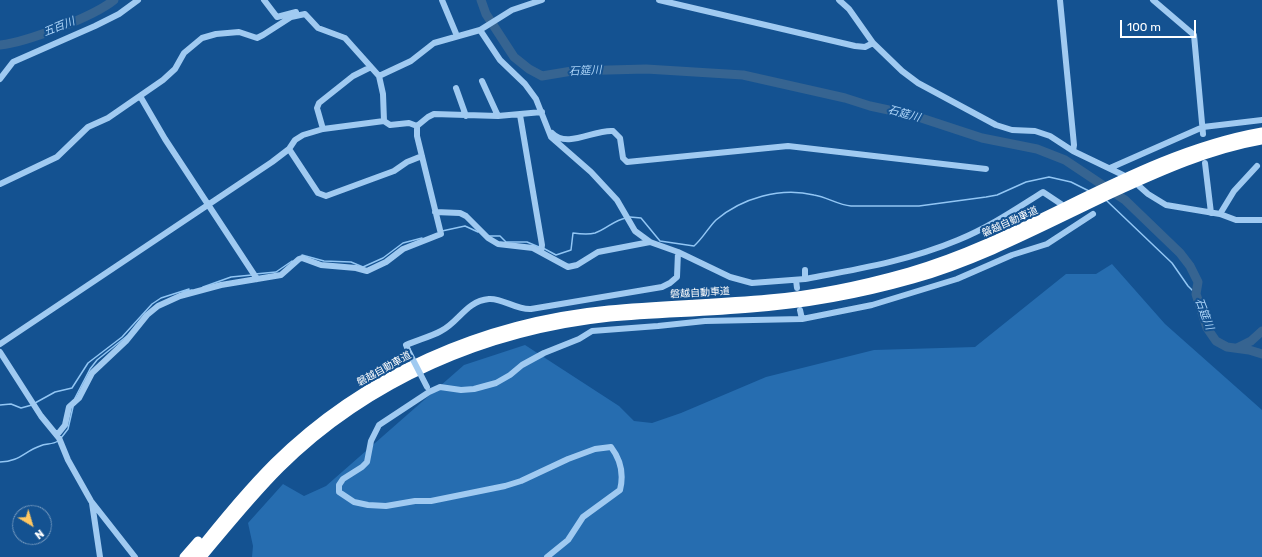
<!DOCTYPE html>
<html>
<head>
<meta charset="utf-8">
<style>
  body { margin:0 }
  #map { position:relative; width:1262px; height:557px; overflow:hidden; background:#145291; font-family:Rubik,sans-serif }
  canvas { display:block }
  .north { position:absolute; left:12px; top:505px; width:40px; height:40px; box-sizing:border-box; background:#145291; border:1px solid #7297bd; border-radius:50%; rotate:142deg; font-size:11px; font-weight:700; line-height:16px; text-align:center; color:#fff }
  .north::after { content:''; display:block; margin:auto; width:14px; height:18px; background:#ffc761; clip-path:polygon(50% 0,100% 100%,50% 72%,0 100%) }
  .scale { position:absolute; left:1120px; top:20px; width:76px; height:18px; box-sizing:border-box; border:2px solid #fff; border-top:0; padding-left:5px; font-size:12px; line-height:14px; white-space:nowrap; color:#fff; -webkit-text-stroke:3px #145291; paint-order:stroke }
</style>
</head>
<body>
<div id="map">
<canvas width="1262" height="557"></canvas>
<div class="north">N</div>
<div class="scale">100 m</div>
</div>
<script>
const ctx = document.querySelector('canvas').getContext('2d');
ctx.lineJoin = 'round';
function fillPath(path, color) {
  ctx.fillStyle = color;
  ctx.fill(path, 'evenodd');
}
function stroke(path, color, width, dash) {
  ctx.strokeStyle = color;
  ctx.lineWidth = width;
  ctx.lineCap = dash ? 'butt' : 'round';
  ctx.setLineDash(dash || []);
  ctx.stroke(path);
}
function drawText(font, color, halo, rows, align = 'center') {
  ctx.font = font + ' Rubik,"Noto Sans JP",sans-serif';
  ctx.lineWidth = 4;
  ctx.setLineDash([]);
  ctx.textBaseline = 'middle';
  ctx.strokeStyle = halo;
  ctx.fillStyle = color;
  for (const [text, x, y, turn = 0] of rows) {
    ctx.save();
    ctx.translate(x, y);
    ctx.rotate((+turn || 0) * Math.PI / 180);
    ctx.textAlign = isNaN(turn) ? turn : align;
    if (halo) ctx.strokeText(text, 0, 0);
    ctx.fillText(text, 0, 0);
    ctx.restore();
  }
}
const green = new Path2D(`
  M1112,264L1165,324L1262,410V557H252L253,546L248,523L283,484L304,496L326,486L464,365L525,345L619,406L634,421L652,423L681,413L766,377L874,350L975,347L1066,274H1096Z`);
const stream = new Path2D(`
  M1107,201L1172,263L1188,286L1196,294
  M630,217L641,218L660,241L694,246C703,238 708,228 716,220C742,198 780,187 814,195C827,197 838,205 851,206H919L986,197L997,195L1026,182L1049,177L1071,182L1089,191
  M442,231L465,226L478,232
  M489,236H500L506,242H527L539,247
  M543,248L556,255L571,250L573,233C580,234 588,235 595,233C607,229 614,220 626,218
  M302,255L324,261L351,262L363,267L383,258L403,243L422,238
  M255,274L276,272L292,261
  M203,287L231,277L252,275
  M182,292L192,290
  M75,398L90,369L97,360L127,336
  M35,403L55,392L72,388L88,363L122,337L152,304L161,298L189,289
  M0,405L11,404L21,408L32,405
  M61,438L68,429L73,407
  M0,462C19,462 25,451 40,446C46,443 52,445 58,441`);
const river = new Path2D(`
  M481,0L486,14L514,57L529,69L542,76L572,71L646,69L743,75L845,98L870,106L912,115L982,138L1037,149L1065,160L1125,200L1180,253L1190,266L1198,282L1196,294L1207,328L1216,341L1227,347L1249,350L1262,354
  M0,45C27,42 93,17 114,0
  M1237,348L1251,341L1262,331`);
const minor = new Path2D(`
  M264,0L277,17L296,12
  M442,0L457,36
  M659,0L855,46L865,47L873,43
  M839,0L849,9L873,43L902,71L918,83L996,125L1012,130L1035,131L1050,136L1073,151L1123,175
  M1060,0L1074,145L1073,151
  M1153,0L1194,35L1203,134
  M480,30L512,10L542,0
  M0,79L13,62L95,26L119,14L138,0
  M482,81L498,116
  M456,88L466,116
  M140,96L165,139L257,279
  M542,112L498,116L434,114L428,117L417,126L409,123L390,125L384,121L383,94L379,76L411,61L434,43L480,30L500,60L525,84L536,99L551,137L591,172L617,200L635,231L650,242L678,252L730,277L752,283L805,279
  M520,115L542,245L541,252
  M323,129L317,108L319,103L353,76L371,67
  M552,133C567,149 595,129 613,131L620,138L623,158L627,162L788,146L986,169
  M289,149L318,193L326,196L394,171L407,162L422,156
  M1205,163L1211,213
  M1110,168L1203,127L1262,120
  M0,184L57,157L88,127L108,118L163,80L175,69L184,53L202,38L216,34L239,32L257,38L263,35L291,17L305,14L318,28L345,38L379,76
  M1139,186L1148,194L1166,205L1220,214L1236,220H1262
  M435,212L460,213L466,216L488,238L498,244L533,248L568,267L577,265L598,252L650,242
  M1220,214L1234,191L1257,166
  M805,270V279C858,269 908,261 958,240C988,228 1016,209 1043,192L1061,204
  M796,280L797,288
  M800,310L802,319
  M0,344L272,162L289,149L295,140L303,135L323,129L384,121
  M408,350L406,345C417,340 430,337 441,331C459,322 466,301 489,299C503,298 516,310 531,309L662,287L670,283L677,277L678,252
  M0,352L41,416L59,438L68,460L91,501L135,557
  M57,435L65,425L69,407L79,398L92,373L126,341L147,315L158,306L180,296L221,285L281,275L299,259L302,258L321,265L356,268L367,271L386,262L403,249L441,234L417,136V126
  M92,503L100,557
  M547,557L568,540L583,517L620,490C624,474 621,460 611,447L595,449L568,459L521,481L505,486L431,501H415L386,506L368,505L354,502L339,492V485L343,479L362,467L367,462L371,441L379,425L429,392L440,387L461,390L474,389L496,383L510,375L522,365L544,353L579,339L592,331L658,326L705,321L802,319L872,305L957,279L1012,255L1047,244L1093,214`);
const highway = new Path2D(`
  M184,557L198,541
  M193,557C219,524 245,492 274,463C364,374 484,322 609,310C662,305 716,304 769,299C817,295 863,285 909,272C1031,237 1137,154 1262,132
  M202,557C227,527 252,496 280,468C369,380 487,330 610,317C657,313 704,312 751,308C806,304 860,294 913,279C983,259 1047,224 1113,193C1161,171 1210,149 1262,140`);
const minorBridge = new Path2D(`
  M408,350L427,387`);
const streetNames = [
  ["磐越自動車道",1010,222,-24],
  ["磐越自動車道",700,293,-3],
  ["磐越自動車道",384,369,-29]
];
const waterNames = [
  ["五百川",59,27,-22],
  ["石筵川",585,71,-3],
  ["石筵川",904,114,15],
  ["石筵川",1204,314,69]
];
fillPath(green, '#266db0');
stroke(stream, '#92c6f4', 1.5);
stroke(river, '#366491', 9);
stroke(minor, '#a0caf1', 6);
stroke(highway, '#fff', 9);
stroke(minorBridge, '#a0caf1', 6);
drawText('10px', '#fff', '#145291', streetNames);
drawText('italic 11px', '#acd4f8', '#145291', waterNames);
</script>
</body>
</html>
